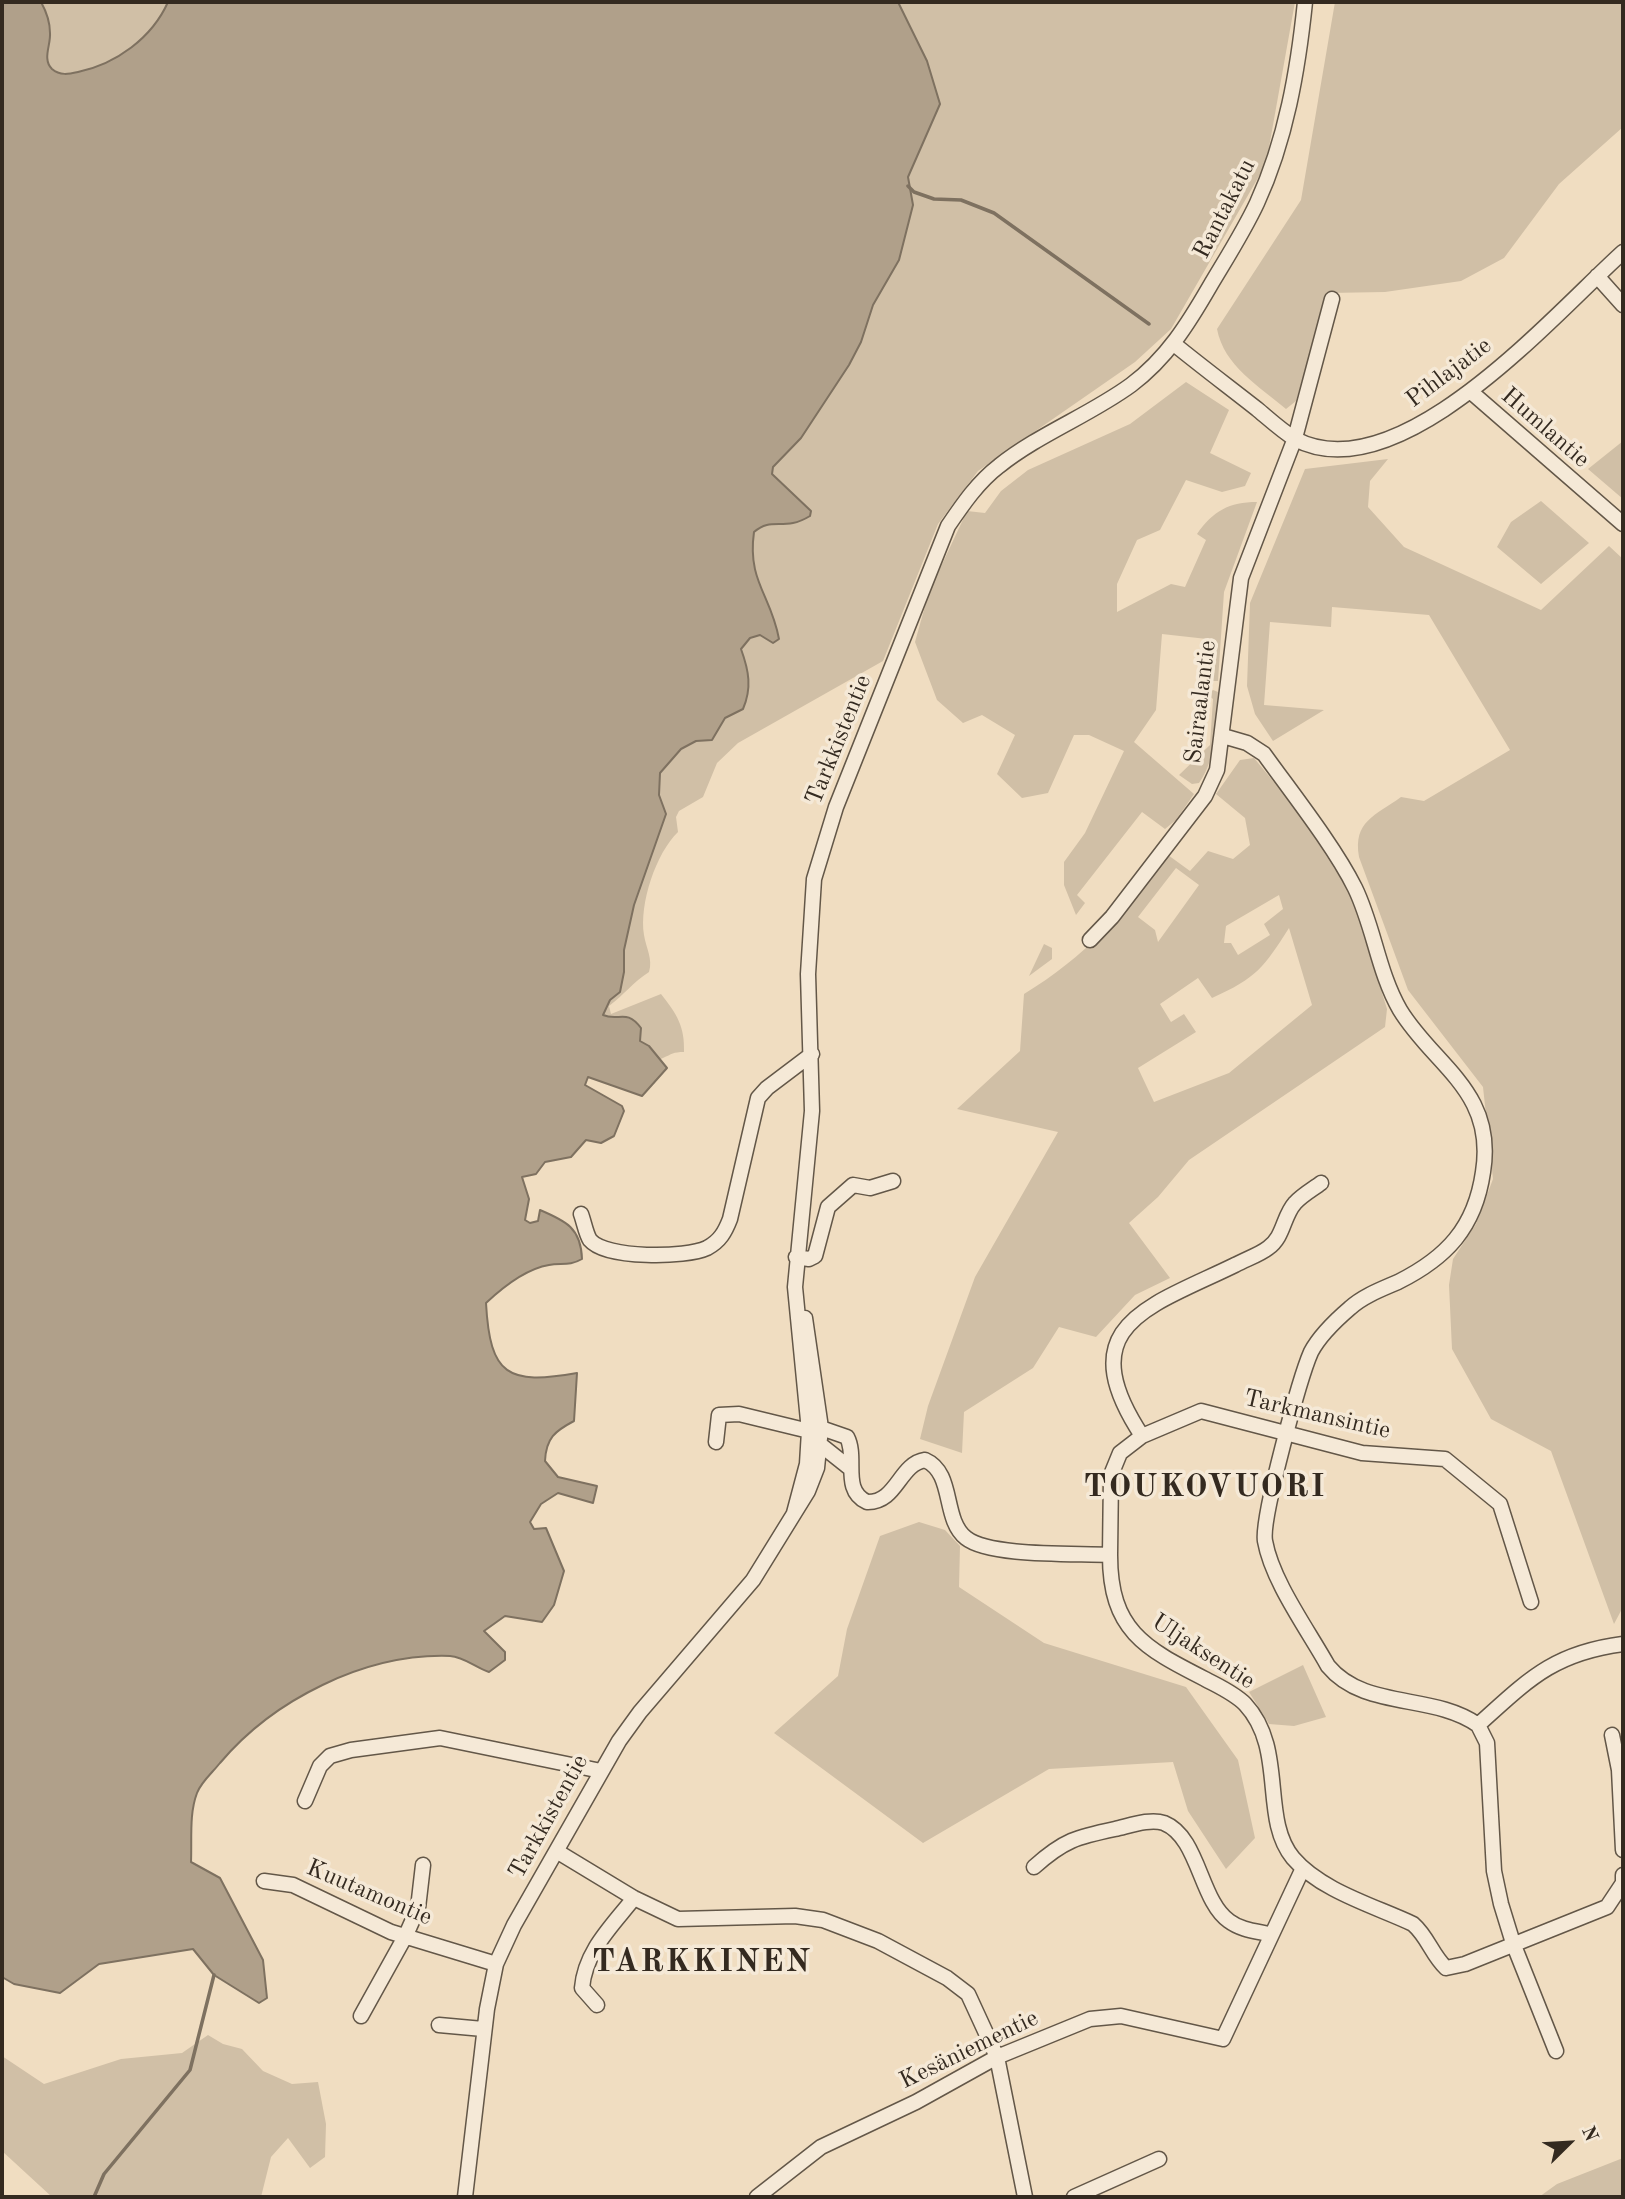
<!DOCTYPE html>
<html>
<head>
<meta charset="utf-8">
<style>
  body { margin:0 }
  #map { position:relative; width:1625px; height:2199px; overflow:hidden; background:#f0ddc1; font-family:"Old Standard TT",serif }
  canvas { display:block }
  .frame { position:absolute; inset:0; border:4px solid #342a20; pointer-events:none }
  .north { position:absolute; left:1534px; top:2108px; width:70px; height:70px; -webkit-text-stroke:5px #f5e9d7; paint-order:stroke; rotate:66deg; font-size:19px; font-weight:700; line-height:28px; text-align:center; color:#342a20 }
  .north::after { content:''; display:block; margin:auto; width:24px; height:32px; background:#342a20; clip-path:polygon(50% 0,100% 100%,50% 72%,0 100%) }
</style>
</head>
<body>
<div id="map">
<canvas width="1625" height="2199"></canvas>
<div class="frame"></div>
<div class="north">N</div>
</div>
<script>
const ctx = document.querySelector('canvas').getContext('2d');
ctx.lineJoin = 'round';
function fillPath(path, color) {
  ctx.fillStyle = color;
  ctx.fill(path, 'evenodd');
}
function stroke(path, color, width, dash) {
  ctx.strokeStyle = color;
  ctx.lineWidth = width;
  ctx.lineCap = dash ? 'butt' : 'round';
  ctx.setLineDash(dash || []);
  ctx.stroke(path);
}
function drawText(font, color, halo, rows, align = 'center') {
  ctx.font = font + ' "Old Standard TT",serif';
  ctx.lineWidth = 7;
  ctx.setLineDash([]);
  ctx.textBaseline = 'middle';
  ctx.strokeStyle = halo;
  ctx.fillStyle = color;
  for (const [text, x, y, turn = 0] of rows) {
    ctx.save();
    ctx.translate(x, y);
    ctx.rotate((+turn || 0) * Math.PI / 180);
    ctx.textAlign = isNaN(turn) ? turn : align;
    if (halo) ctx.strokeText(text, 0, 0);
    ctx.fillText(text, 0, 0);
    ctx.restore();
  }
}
const green = new Path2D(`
  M2,2H1295L1266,164L1171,329L1135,362L978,471L938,524L883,661L738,743L717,763L703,797L679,811L676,817L678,832C656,853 639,904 644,935C646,948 653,959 649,972C633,982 624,995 609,1006L611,1014L661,994C677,1014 685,1027 684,1052C673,1052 672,1054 663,1058C648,1065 630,1048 617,1040Z
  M1335,2H1623V127L1559,184L1504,258L1461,281L1385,292L1328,293L1296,401L1286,409C1259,386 1224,366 1217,329L1301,200Z
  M1186,382L1229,410L1210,453L1251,473L1245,486L1222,492L1186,480L1160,530L1137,540L1117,584V612L1171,584L1185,587L1206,540L1197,534C1213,511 1229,502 1257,502L1224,592L1218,681H1211L1208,675H1214L1216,640L1162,634L1156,710L1134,742L1194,794L1176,820L1165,829L1142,812L1077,895L1085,903L1076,915L1064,885V862L1085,833L1124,751L1089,735H1074L1048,793L1022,798L997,774L1015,735L982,715L963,723L937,700L915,642L929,592L967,511L985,513L1001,491L1028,470L1130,424Z
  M1623,441V499L1588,469Z
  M1388,459L1370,481L1368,507L1404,547L1541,610L1609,546L1623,559V1607L1614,1624L1551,1451L1491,1419L1452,1349L1449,1285L1453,1259L1476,1224L1493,1179L1483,1087L1408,990L1359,857C1353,821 1375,816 1401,797L1424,801L1510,750L1429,615L1332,607L1331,627L1270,622L1264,705L1324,710L1273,741L1255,714L1247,686L1250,603L1305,469Z
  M1541,501L1589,543L1541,584L1497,547L1511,522Z
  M1213,690L1218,692C1216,723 1217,758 1199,783L1192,784L1179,775L1210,745L1213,699L1208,695Z
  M1254,758L1297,810L1352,896L1387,1009L1385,1027L1189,1160L1158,1197L1129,1223L1170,1278L1135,1295L1096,1337L1059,1327L1033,1368L964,1412L962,1453L920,1439L928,1406L975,1277L1058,1132L957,1109L1020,1051L1024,994C1084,958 1127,910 1168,855L1190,871L1208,851L1233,859L1250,845L1245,818L1216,794L1240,760ZM1176,868L1199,885L1158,942L1155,930L1138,917ZM1279,895L1283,909L1264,924L1270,935L1238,955L1231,943H1224L1226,926ZM1289,928L1312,1005L1229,1073L1154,1102L1138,1068L1196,1032L1184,1014L1171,1022L1160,1004L1198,978L1212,998C1257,978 1264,967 1289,928Z
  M1044,944L1052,948V959L1029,976Z
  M919,1522L945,1530L960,1546L959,1587L1044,1643L1186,1687L1238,1760L1255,1838L1226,1869L1188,1811L1173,1762L1049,1769L923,1843L774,1733L838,1676L847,1629L880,1536Z
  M1303,1665L1326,1717L1294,1726L1269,1724L1249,1692Z
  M208,2035L223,2044L242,2049L263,2071L292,2084L318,2082L326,2124L325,2157L310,2168L288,2138L271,2157L261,2197H52L2,2151V2056L44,2084L121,2059L182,2053Z
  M1623,2158V2197H1539L1557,2184Z`);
const water = new Path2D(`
  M2,2H41C46,11 50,23 50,33C51,45 42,59 52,69C60,76 69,74 78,72C116,64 152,38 168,2H898L927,61L940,104L908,177L913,205L899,260L873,305L861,342L849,365L801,438L773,467L772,474L811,511L810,516C805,519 799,522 793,523C777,526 768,520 754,532C747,581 771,595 779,639L773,643L760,635L750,638L741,649C749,671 752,688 743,709L725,718L712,740L696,741L681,749L660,773L659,795L666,814L634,905L624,950V972L620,992L610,1000L603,1015C619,1022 626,1008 641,1028L640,1041L649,1046L667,1068L642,1096L588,1077L585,1085L622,1106L624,1111L614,1136L601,1143L586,1140L571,1157L545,1162L536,1174L522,1177L529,1199L525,1220L530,1223L538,1221L540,1210C566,1221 581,1228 582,1259C570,1266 562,1263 549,1265C525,1269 503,1287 486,1303C490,1376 508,1385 577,1373L574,1421C555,1431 546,1438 545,1461L558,1477L597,1486L593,1503L558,1493L541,1504L530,1522L534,1529L546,1528L564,1571L554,1605L542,1622L505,1616L484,1631L505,1652V1660L489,1672C475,1667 464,1657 450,1656C365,1653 273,1700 220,1763C213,1772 201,1782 197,1793C189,1814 192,1839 191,1862L220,1878L263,1960L267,1998L259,2003L214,1975L193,1949L99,1964L60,1993L14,1984L2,1977Z`);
const stream = new Path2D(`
  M908,186L914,192L934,199L961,200L994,213L1149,324
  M94,2197L104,2174L190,2070L214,1975`);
const minor = new Path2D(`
  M1597,276L1623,305
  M1174,344C1201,366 1229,387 1257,409C1269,419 1282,431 1295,439C1399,494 1554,314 1623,252
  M1470,391L1623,524
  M1223,736L1247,743L1264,754C1292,793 1334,846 1355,888C1374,927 1378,972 1400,1010C1434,1066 1496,1091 1483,1172C1475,1228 1446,1258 1398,1282C1382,1289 1363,1296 1350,1308C1336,1320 1320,1335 1311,1352C1300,1377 1261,1519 1265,1541C1272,1581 1308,1630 1328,1666C1364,1710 1433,1693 1478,1725L1487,1743L1494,1871L1501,1904L1513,1943L1556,2051
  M1090,940L1112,917L1205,796L1217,770L1241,578L1295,438L1332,299
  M581,1214C584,1222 586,1234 590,1240C606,1259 686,1258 707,1248C720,1241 725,1232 730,1219L758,1098L767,1088L812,1054
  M796,1257L809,1259L815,1256L828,1207L853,1185L870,1188L893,1181
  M809,1431L821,1428L847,1437C858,1458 841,1490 867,1502C897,1503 899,1464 925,1460C955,1473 942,1519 966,1538C990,1557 1077,1553 1110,1555C1110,1630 1144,1648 1205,1679C1218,1686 1234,1693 1245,1704C1287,1749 1260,1818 1293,1858C1321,1891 1375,1906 1413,1924C1428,1937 1432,1955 1446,1968L1465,1964L1607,1907L1623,1883V1875
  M1142,1436C1069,1325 1149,1307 1235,1265C1246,1259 1259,1255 1268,1248C1284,1237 1283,1216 1295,1203C1302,1195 1313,1189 1321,1183
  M716,1442L719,1415L739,1414L809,1431
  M817,1442L851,1469
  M794,1513L807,1464L809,1431L795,1287L812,1111L808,974L814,879L836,807L948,526C963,504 978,482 999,466C1039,434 1090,415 1131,385C1167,358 1188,324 1210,286C1226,259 1244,231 1257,203C1286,140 1298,70 1305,2
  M1110,1555L1111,1475L1120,1453L1142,1436L1201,1411L1362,1453L1445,1459L1500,1504L1531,1602
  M1478,1725C1528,1680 1553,1653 1623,1644
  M1612,1735L1619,1770L1623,1850
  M305,1801L320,1766L330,1756L351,1750L440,1738L601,1771
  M558,1852L634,1898L678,1919L795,1916L823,1920L878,1941L947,1978L968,1994L997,2057L1025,2197
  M1034,1867C1064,1840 1077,1837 1115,1829C1129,1826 1150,1818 1164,1823C1199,1837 1200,1901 1229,1921C1241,1930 1255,1931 1269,1934
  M264,1881L293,1885L391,1932L496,1964
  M597,2005L582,1988C585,1951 612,1926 634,1898
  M361,2016L406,1935L418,1908L423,1865
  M439,2025L483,2029
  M465,2197L487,2009L496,1964L514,1925L619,1741L640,1712L753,1580L808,1491L817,1468L821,1428L805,1318
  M757,2197L821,2147L916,2102L997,2057L1090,2019L1121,2016L1223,2039L1303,1868
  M1074,2197L1159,2159`);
const streetNames = [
  ["Rantakatu",1225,209,-63],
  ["Pihlajatie",1449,373,-37],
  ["Humlantie",1545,428,41],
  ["Sairaalantie",1201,702,-83],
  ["Tarkkistentie",839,740,-68],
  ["Tarkmansintie",1317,1415,13],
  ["Uljaksentie",1203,1652,33],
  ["Tarkkistentie",549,1817,-61],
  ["Kuutamontie",369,1893,23],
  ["Kesäniementie",969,2050,-26]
];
const districtNames = [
  ["TOUKOVUORI",1205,1488],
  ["TARKKINEN",702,1963]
];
fillPath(green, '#d0bfa6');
fillPath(water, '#b0a08a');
stroke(water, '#7e7160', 2);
stroke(stream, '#7e7160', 3.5);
stroke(minor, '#635748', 17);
stroke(minor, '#f5e9d7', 14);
drawText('24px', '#342a20', '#f5e9d7', streetNames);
ctx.letterSpacing = '2px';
drawText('bold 32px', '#342a20', '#f5e9d7', districtNames);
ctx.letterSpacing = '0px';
</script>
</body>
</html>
